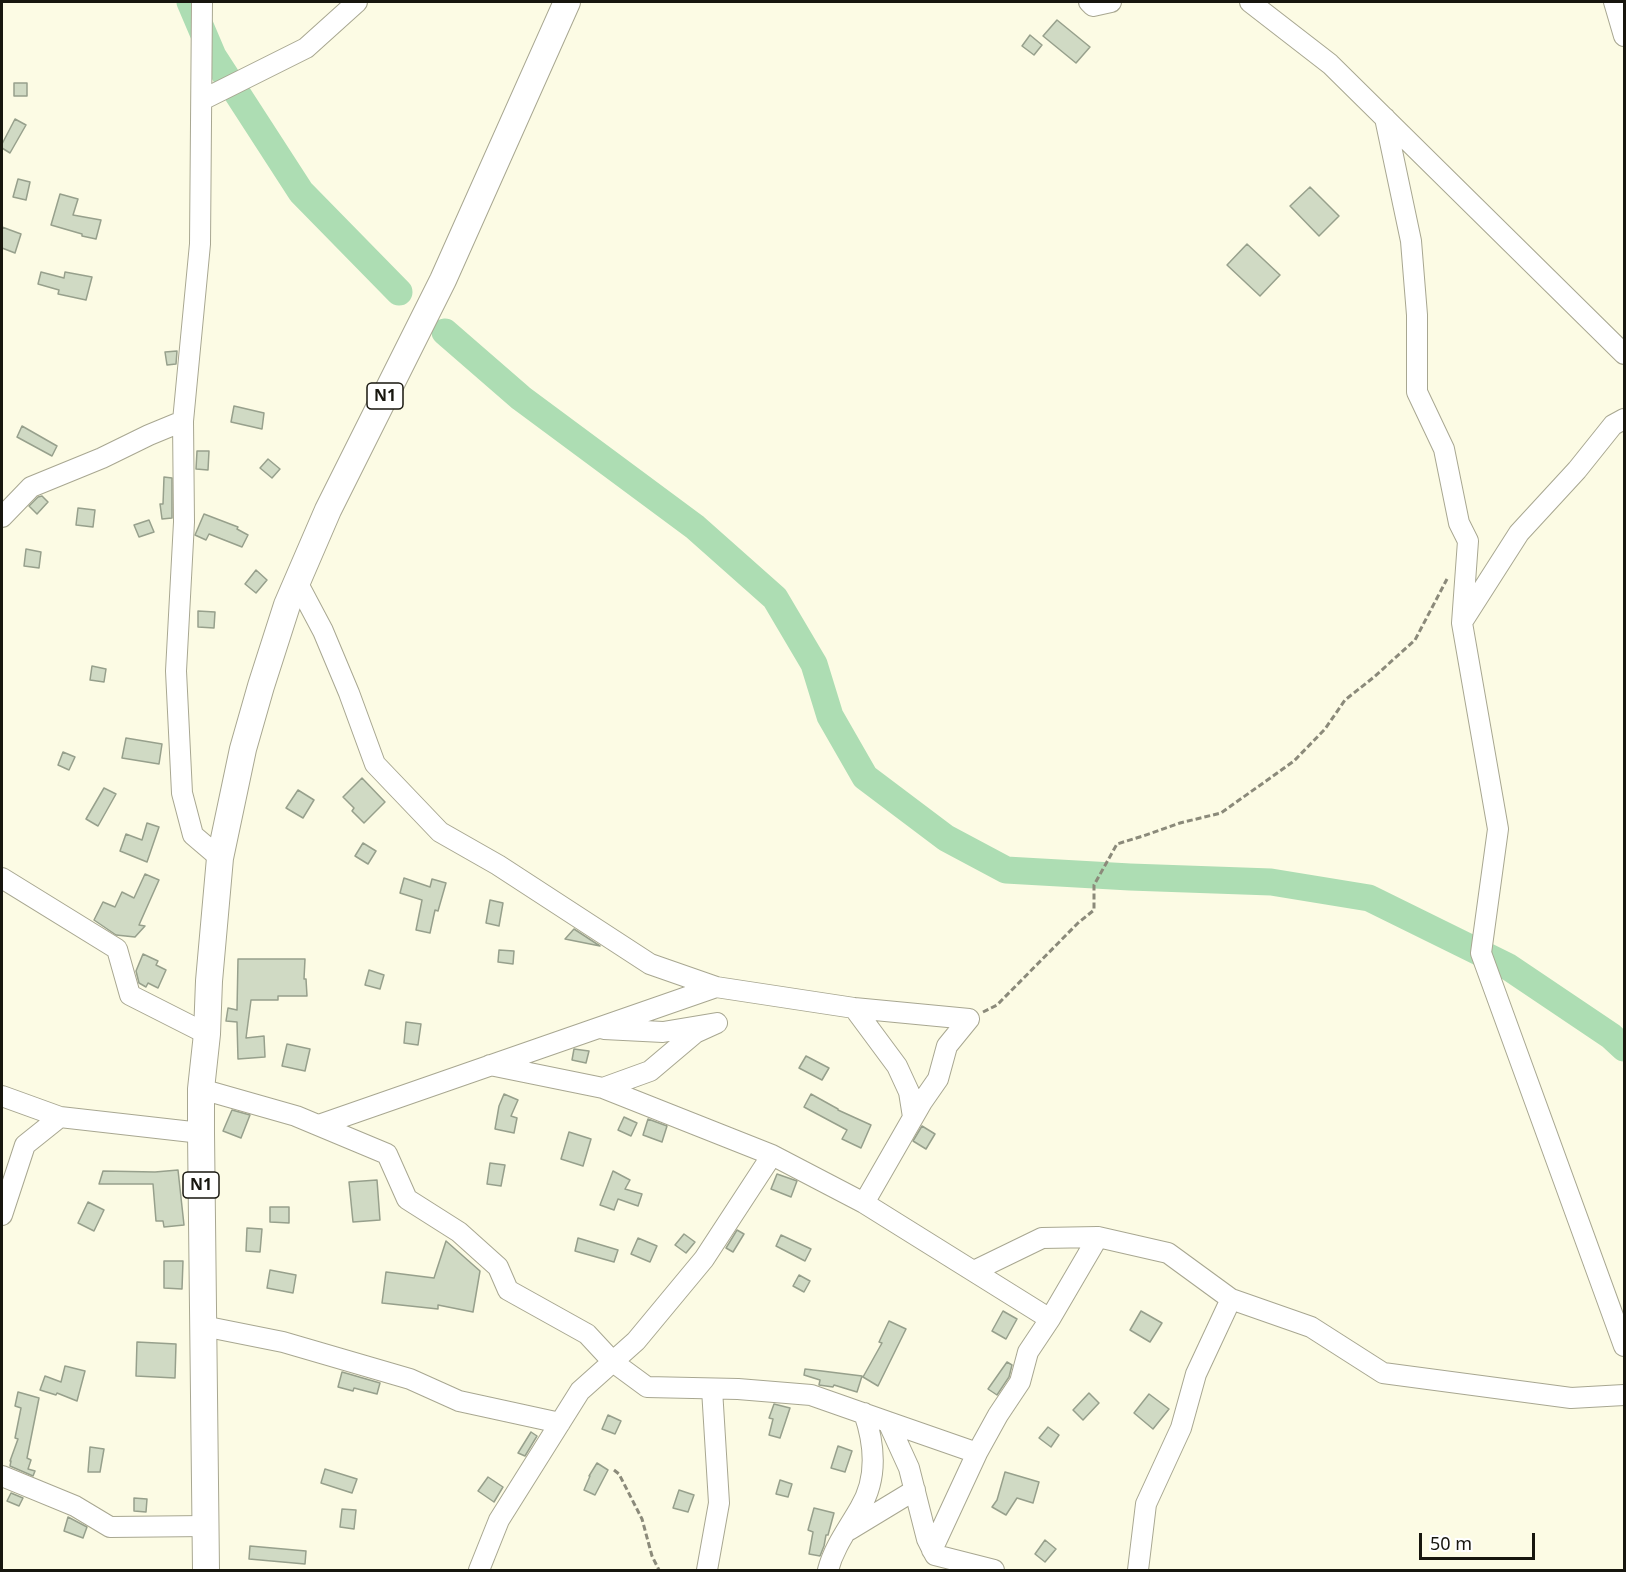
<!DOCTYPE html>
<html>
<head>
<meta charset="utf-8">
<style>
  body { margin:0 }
  #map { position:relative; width:1626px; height:1572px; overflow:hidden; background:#fcfbe4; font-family:"Noto Sans",sans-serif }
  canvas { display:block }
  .frame { position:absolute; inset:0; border:3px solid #17160e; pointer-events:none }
  .scale { position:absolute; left:1419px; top:1533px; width:116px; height:27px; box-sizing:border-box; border:3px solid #17160e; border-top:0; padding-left:8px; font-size:18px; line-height:21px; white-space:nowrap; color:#17160e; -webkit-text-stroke:4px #fff; paint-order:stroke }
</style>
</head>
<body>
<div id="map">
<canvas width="1626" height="1572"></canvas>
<div class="frame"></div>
<div class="scale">50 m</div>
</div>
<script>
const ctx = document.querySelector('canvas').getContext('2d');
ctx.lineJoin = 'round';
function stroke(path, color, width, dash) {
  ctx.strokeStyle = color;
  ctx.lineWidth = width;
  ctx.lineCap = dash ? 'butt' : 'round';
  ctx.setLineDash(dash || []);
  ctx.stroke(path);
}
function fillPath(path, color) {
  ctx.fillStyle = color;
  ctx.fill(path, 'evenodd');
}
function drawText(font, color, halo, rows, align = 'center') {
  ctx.font = font + ' "Noto Sans",sans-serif';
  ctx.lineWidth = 5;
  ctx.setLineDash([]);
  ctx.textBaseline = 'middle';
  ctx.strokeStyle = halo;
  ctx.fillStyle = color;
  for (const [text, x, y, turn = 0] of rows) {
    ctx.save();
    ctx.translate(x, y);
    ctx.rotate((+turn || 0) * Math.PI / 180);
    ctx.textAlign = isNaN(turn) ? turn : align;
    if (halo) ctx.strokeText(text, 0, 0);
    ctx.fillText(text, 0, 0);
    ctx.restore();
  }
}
const river = new Path2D(`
  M190,2L213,56L301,192L399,292
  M445,332L521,398L695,527L775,598L814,664L830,716L865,777L946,838L1006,870L1130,877L1271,882L1369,898L1507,966L1611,1036L1624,1048`);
const building = new Path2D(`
  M1057,20L1090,47L1076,63L1043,36Z
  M1030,35L1042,45L1034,55L1022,46Z
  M14,83H27V96H14Z
  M15,119L26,125L10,153L2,148V144Z
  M18,179L30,182L26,200L13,197Z
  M1310,187L1339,216L1319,236L1290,206Z
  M60,194L78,199L73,215L101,220L96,239L82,236V234L51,225Z
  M2,227L21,234L15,253L2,248Z
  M1247,244L1280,275L1260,296L1227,265Z
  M41,272L64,278L65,272L92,277L86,300L58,294L59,290L38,284Z
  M177,351L176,364L167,365L165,352Z
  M234,406L264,413L262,429L231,422Z
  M22,426L57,446L52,456L17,437Z
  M197,451H209L208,470L196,469Z
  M268,459L280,469L272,478L260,468Z
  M164,477L172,478V518L162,519L160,504H163Z
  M42,496L48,502L37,514L29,506L38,497Z
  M78,508L95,510L93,527L76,525Z
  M204,514L238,527L237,529L248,535L242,547L209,534L206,540L195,535Z
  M149,520L154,532L139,537L134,525Z
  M26,549L41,552L39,568L24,566Z
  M256,570L267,580L256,593L245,584Z
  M198,611L215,612L214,628L198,627Z
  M92,666L106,669L104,682L90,680Z
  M126,738L162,744L159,764L122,758Z
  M63,752L75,757L69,770L58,765Z
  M362,778L385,802L364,823L352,811L354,808L343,797Z
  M104,788L116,794L98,826L86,819Z
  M298,790L314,800L303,818L286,808Z
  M147,823L159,827L147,862L120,851L126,834L142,840Z
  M363,843L376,851L368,864L355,856Z
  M145,874L159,880L139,925L145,926L135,937L116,935L94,920L103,902L115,907L122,892L134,898Z
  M404,878L430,887L432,879L446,883L438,911L435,910L430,933L416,930L422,900L400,893Z
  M490,900L503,903L499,926L486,923Z
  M574,929L600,946L565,939Z
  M499,950L514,951L513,964L498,962Z
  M143,954L158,961L156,965L166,970L158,988L148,983L146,987L139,983L136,971Z
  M238,959H305L304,979H306L307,996H278V1000H251L246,1038L264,1036L265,1057L238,1059L237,1022L226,1021L228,1008L237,1010Z
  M369,970L384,975L380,989L365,985Z
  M406,1022L421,1024L418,1045L404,1043Z
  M287,1044L310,1049L305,1071L282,1066Z
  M574,1049L589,1051L586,1063L572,1060Z
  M806,1056L829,1068L822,1080L799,1068Z
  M504,1094L518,1100L511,1116L517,1118L514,1133L495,1129L499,1106Z
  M811,1094L838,1109V1110L871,1125L861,1148L842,1139L847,1130L804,1107Z
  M232,1110L250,1115L241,1138L223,1131Z
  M624,1117L637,1123L631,1136L618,1130Z
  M648,1119L667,1126L662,1142L643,1135Z
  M922,1126L935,1134L926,1149L913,1141Z
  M569,1132L591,1139L583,1166L561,1159Z
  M490,1163L505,1165L501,1186L487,1184Z
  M178,1170L184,1225L164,1227L163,1221H156L153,1184H99L103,1171L155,1172Z
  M613,1171L630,1180L625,1189L642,1194L638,1206L618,1199L614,1210L600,1205Z
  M777,1174L797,1181L791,1197L771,1189Z
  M377,1180L380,1220L353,1222L349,1182Z
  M88,1202L104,1210L94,1231L78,1223Z
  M270,1207H289V1223L270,1222Z
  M247,1228L262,1229L260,1252L246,1251Z
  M737,1230L744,1234L733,1252L726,1248Z
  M684,1234L695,1242L686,1253L675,1245Z
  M781,1235L811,1249L805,1261L776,1246Z
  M578,1238L618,1250L614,1262L575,1251Z
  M638,1238L657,1246L650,1262L631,1254Z
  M446,1241L480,1271L473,1312L438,1305V1309L382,1303L386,1272L434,1278Z
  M164,1261H183L182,1289L164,1288Z
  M270,1270L296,1275L293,1293L267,1288Z
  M799,1275L810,1281L804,1292L793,1286Z
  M1003,1311L1017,1319L1006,1339L992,1331Z
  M1141,1311L1162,1323L1150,1342L1130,1330Z
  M889,1321L906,1329L878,1386L863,1377L882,1343L879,1342Z
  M137,1342L176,1344L175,1378L136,1376Z
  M1007,1362L1012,1365L1009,1377L997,1395L988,1389Z
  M65,1366L85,1371L77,1401L57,1393L56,1395L40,1390L45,1376L61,1382Z
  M805,1369L822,1371L862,1376L857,1392L834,1385L833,1387L819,1385L820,1380L804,1375Z
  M342,1372L380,1383L377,1394L354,1388L353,1391L338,1387Z
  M18,1392L39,1398L27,1458L31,1460L28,1469L35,1471L33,1476L10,1466L11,1461H10L18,1439L15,1438L21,1408L15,1406Z
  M1089,1393L1099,1403L1083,1420L1073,1410Z
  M1149,1394L1169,1409L1153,1429L1134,1413Z
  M774,1404L790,1408L780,1438L769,1435L773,1419L769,1418Z
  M608,1415L621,1421L615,1434L602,1429Z
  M1048,1427L1059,1435L1051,1447L1039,1438Z
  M531,1432L537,1436L525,1456L518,1453Z
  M838,1446L852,1451L845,1472L831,1468Z
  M90,1447L104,1449L100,1472H88Z
  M597,1463L608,1470L595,1495L584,1490L590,1476H589Z
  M325,1469L357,1479L352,1493L321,1483Z
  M1005,1472L1039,1482L1033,1503L1017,1498L1006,1515L992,1507L997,1500Z
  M488,1477L503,1487L494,1502L478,1491Z
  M780,1480L792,1484L788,1497L776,1494Z
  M679,1490L694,1495L688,1512L673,1508Z
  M11,1493L23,1498L19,1506L7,1501Z
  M134,1498L147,1499L146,1512L134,1511Z
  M814,1508L834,1513L828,1535H826L824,1546L820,1556L809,1554L813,1532L808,1530Z
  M342,1509L356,1510L354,1529L340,1527Z
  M68,1517L87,1527L83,1538L64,1531Z
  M1045,1540L1056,1549L1045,1562L1035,1554Z
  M250,1546L306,1551L305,1564L249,1559Z`);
const path = new Path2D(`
  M983,1012L997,1005L1078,923L1094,910V885L1117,844L1143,836L1180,823L1221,813L1294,761L1325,729L1345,700L1374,677L1415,640L1447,579
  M614,1470L619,1474L642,1519L652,1556L659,1570`);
const minor = new Path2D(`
  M202,2L200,244L183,421L184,522L176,671L182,793L193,835L220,858
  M1089,2L1093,6L1111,2
  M1250,2L1330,64L1624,354
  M1614,2L1624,36
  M202,100L306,48L357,2
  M1385,118L1411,241L1417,315V392L1444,449L1459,523L1468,541L1462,623L1498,829L1481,953L1624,1346
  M2,517L31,487L102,458L149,435L183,421
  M297,582L323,631L349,693L375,764L440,832L498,865L650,964L716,987
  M1464,619L1519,533L1577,470L1613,425L1624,419
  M2,878L117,949L130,995L207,1034
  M854,1008L897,1066L909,1092L913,1117
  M490,1065L603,1088L772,1155L864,1203L1050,1319
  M603,1088L650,1071L695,1033L717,1023L663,1032L604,1029
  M201,1089L296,1116L387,1154L407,1199L459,1232L498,1267L508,1290L587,1334L613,1362L647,1387L738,1389L811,1395L888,1422L909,1468L927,1539L935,1555L994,1570
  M2,1096L60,1117L201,1133
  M319,1125L716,987L854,1008L969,1019
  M864,1203L922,1102L938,1079L947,1046L969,1019
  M2,1215L25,1145L60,1117
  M974,1271L1042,1238L1098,1237L1168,1253L1231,1299L1196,1374L1181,1428L1146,1504L1138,1570
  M1231,1299L1311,1327L1383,1373L1571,1398L1624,1395
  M203,1326L283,1342L410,1379L459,1401L560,1423
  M888,1422L977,1453
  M2,1476L75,1506L110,1527L206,1526
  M849,1530L915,1490
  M932,1550L977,1453L998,1415L1020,1382L1028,1352L1050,1319L1098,1237
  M479,1570L499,1520L580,1391L636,1341L704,1259L772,1155
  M707,1570L719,1503L712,1389
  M828,1570C834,1547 848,1529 860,1508C878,1478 875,1445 864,1413`);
const major = new Path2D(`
  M206,1570L201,1133V1089L207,1034L209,981L220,858L243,749L261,686L287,605L328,510L443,280L567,2`);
const shields = [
  [385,396,36],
  [201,1185,36]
];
const shieldNames = [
  ["N1",385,396],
  ["N1",201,1185]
];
stroke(river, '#adddb3', 27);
fillPath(building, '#d0dac4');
stroke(building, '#97a08c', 1.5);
stroke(minor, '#a8a791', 22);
stroke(major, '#a8a791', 28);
stroke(path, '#8b8a7a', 3, [6, 3]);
stroke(minor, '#fff', 20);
stroke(major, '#fff', 26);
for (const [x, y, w] of shields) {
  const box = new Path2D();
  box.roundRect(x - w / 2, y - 13, w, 26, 4.5);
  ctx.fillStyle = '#fff';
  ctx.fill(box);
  stroke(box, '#17160e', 1.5);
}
drawText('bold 16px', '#17160e', null, shieldNames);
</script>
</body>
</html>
